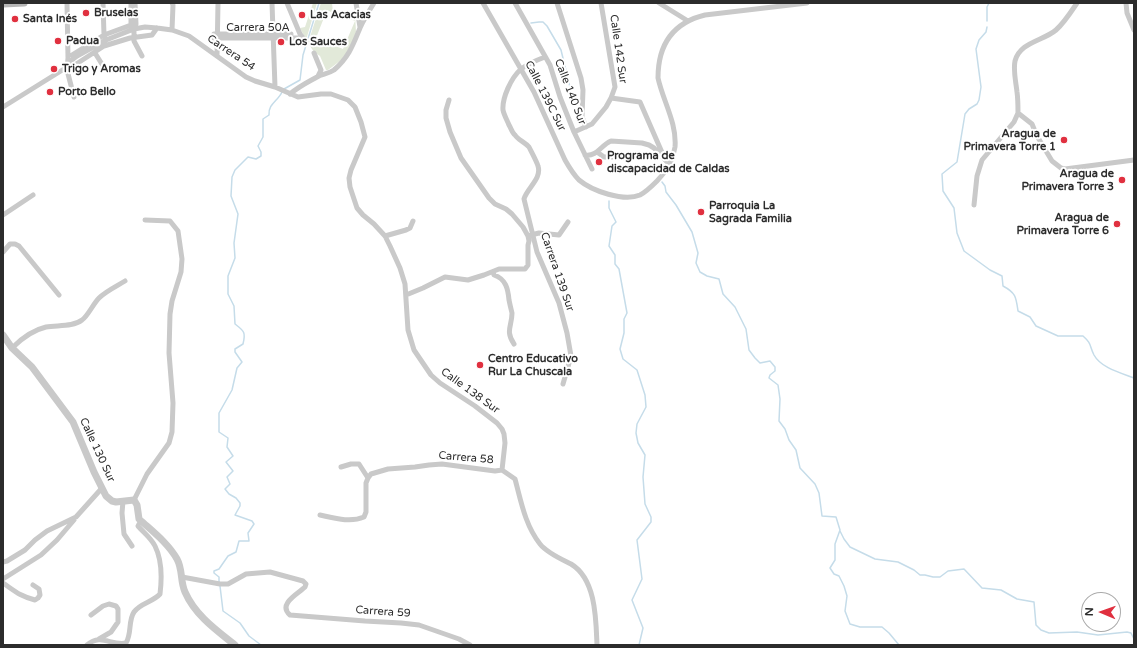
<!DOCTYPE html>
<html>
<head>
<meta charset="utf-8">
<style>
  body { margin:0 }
  #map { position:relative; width:1137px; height:648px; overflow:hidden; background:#fff; font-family:"Varela Round",sans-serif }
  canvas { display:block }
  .frame { position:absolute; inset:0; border:4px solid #2c2c2c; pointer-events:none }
  .north { position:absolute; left:1081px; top:592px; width:40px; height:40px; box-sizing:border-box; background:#fff; border:1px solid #ababab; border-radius:50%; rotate:272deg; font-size:11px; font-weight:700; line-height:16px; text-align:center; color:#2c2c2c }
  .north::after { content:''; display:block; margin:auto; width:14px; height:18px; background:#e0303f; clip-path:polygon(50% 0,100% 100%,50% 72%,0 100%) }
</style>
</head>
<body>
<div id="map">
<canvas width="1137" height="648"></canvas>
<div class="frame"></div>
<div class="north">N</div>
</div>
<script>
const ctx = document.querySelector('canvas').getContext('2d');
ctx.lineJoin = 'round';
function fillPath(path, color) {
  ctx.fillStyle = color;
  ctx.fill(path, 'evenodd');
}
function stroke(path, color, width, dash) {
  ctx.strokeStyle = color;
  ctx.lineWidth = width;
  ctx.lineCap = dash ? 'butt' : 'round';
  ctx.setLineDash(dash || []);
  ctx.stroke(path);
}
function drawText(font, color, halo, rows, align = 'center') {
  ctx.font = font + ' "Varela Round",sans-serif';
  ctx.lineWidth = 4;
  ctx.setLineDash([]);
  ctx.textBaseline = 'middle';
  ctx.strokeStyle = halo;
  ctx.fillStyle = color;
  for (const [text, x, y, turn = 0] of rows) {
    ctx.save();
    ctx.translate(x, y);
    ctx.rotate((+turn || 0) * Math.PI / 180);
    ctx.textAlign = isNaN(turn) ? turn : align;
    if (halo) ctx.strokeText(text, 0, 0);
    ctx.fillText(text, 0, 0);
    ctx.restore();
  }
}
const green = new Path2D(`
  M313,3H317L306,40L300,28L305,27Z
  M321,3H332L333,12V13L327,10L316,38L335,47L336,46L343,49L355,21L347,18L348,15L355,14L356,32L354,38L344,58L328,70H326L320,56L314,52L308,43Z`);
const stream = new Path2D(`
  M987,21V7L989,3
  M531,23L539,22H543L547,26L561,50L570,87L572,104
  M987,27L986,32L979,40L976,49L981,87L979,100L977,104L969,109L965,114L957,162L942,174L943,191L954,208L957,233L964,251L990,270L1002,276L1003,286C1016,293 1016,297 1018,311L1030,317L1036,326L1058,336H1083C1092,344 1089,345 1094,355C1101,368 1121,373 1134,378
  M284,89L300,80L303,55L319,3
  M632,157L640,158
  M662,182L665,186L666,192L676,205L692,232L698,253L696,263L700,272L707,276L719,279L723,294L735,307L746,329L749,350L755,358L760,363L770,361L775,367V371L770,375L769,378L778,385L780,399L779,421L785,429L789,440L796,450L800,468L815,484L819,493L822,516L836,517L840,530L835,544V560L830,568L834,574L839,576L844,586L847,596L845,611L850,624L860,627H882L889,633L899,645
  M609,201V208L616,222L612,226L609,246L615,255V264L619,269L627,313L624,319V333L620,349L623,359L637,370L645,395L646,407L637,424L636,433L638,443L645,455L643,477L645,504L651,517V522L637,540L642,579L632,600L643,628L639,645
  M840,531L844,539L850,547L875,559L898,562L914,570L920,575H925L933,577H940L948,571L964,569L982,588L1001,590L1017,599L1034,602L1036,625L1041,630L1049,633L1077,632L1098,635L1127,632L1131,633L1134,639
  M219,582V577L214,573V571L219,569L228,556L236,552L239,541H249L248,533L254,524L252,521L235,515L240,506V503L236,498L229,494L225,489L230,484L227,477L233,471L226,462L233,456L227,447L228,438L219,432V413L232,390L237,368L242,362L235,352V349L243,344C246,332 244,331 235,324L234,306L228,294V276L235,258L234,243L238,214L231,196L232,177L235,170L248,157L256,159L261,156V152L258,146L263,137V119L269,115C268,104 278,101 282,92
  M220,586L223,611L240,623L249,636L261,645`);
const minor = new Path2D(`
  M67,3L68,58L67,70L74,97
  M103,3L104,35L105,38
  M131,3V25L133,28
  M135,3L136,24L134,29V41L142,56
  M172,3L173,5L172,30
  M272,3L275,87
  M287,3L300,34L306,42
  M356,3L360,27
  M483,3L534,92L565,160C569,167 573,174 579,180C592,191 624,202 640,195C646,192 652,186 657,181C666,172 673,161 675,147C677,123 663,101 658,78C658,45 672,23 705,15L807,3
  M515,3L550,65L560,97L574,132L592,169
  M557,3L581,78L583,90L582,117L586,127
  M601,3L615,87L611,98
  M659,3L688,21
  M1077,3C1071,12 1064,23 1056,30C1043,41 1020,42 1015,61C1013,71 1016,82 1017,92C1018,99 1018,106 1018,113L1032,124L1037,136L1052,161L1061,168L1065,169L1134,160
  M1126,3L1127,13L1134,30
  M214,34H291
  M214,38H302
  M95,53L105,69
  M314,53L321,70L318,76
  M72,55L104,35L131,25
  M217,56L218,3
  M545,57C537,60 528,64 521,69C511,78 502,98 503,110C504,115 507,120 509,125C511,128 512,133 515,135C518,140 525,142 529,147C531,151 537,162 538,166C542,179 527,188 524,199L537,252L559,303L567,333L571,356L563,384
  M67,70L104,46L130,38L152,35L157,28
  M290,94C298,87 308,82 317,77C322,74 328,74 334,70C349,57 353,45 360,28C364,19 369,11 374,3
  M3,107L64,69L73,59L77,56L106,40L134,29L145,27L157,28L172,30L189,36L246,77L255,81L275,87L298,97L321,94H331L348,100L355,107L361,122L365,137L351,170L349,178L350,187L357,208L363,215L374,224L385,236L390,246L400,268L405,284L408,330L414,350L431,375L440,383L475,406L497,423L502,429L504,434L505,443L502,470
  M574,132L592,124L606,107L611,98L640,102L664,157
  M597,152L604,157H614L631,159
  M585,155C597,157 601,145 611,141L642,143L649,145L654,148L670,165
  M974,205L977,176L982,160L1014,122L1018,113
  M3,215L33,195
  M531,235L539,233L559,235L568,222
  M385,236L406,230L410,228L413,221
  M3,252L10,244H15L19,246L59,295
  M493,272L494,275C506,279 508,289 509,300C510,305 511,309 512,313C512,326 505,331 514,344
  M406,295L423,288L445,277L468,280L484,275L499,269H525L528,265V245L529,241L528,236L523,227L512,214L506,209L495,204L489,198L461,158L450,132L446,118V110L449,100
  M12,348C22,338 33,330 46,327C58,325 73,327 82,320C88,316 93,304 99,298C106,291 117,286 125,281
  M368,478L371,474L388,469L415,467L429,465L442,464L495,471L502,470L515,479C521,501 525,525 540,544C547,553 561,559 571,564C596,579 596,619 597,645
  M134,500L147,474L169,443L172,432L173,403L169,353L170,314L172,301L181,272L182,259L178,231L170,221L145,220
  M123,501L122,513L124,534L132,546
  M320,515C334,518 350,523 364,517L366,512V483L368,478L359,464H351L341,467
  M3,562L7,561L25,550L35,540L47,531L76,517L102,488
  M182,577L220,584H228L246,574L270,572L303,581L306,584L305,587C299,593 277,604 290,615L365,621L401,623L419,625L459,639L470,645
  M3,579L41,555L57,540L74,520
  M3,583C16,592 20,596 35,600L38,598L40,595L39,589L33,585
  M91,615L103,606L109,604L116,606L118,609V622L111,632L99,639
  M87,645C101,633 111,646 126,643C132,633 128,621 134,612C140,603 153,602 160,594C162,578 162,560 155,546C151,538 144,533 138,526L139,524L142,522`);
const tertiary = new Path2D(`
  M3,335L12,348L32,367L73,422L94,472L106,496L112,501L116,502L134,500L137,505L139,519C152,531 168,543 177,559C183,570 180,581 185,592C195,615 216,630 235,645`);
const secondary = new Path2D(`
  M3,4L24,3`);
const markers = [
  [86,13,4,"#e0303f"],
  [302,15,4,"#e0303f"],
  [15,19,4,"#e0303f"],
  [58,41,4,"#e0303f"],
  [281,42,4,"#e0303f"],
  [54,69,4,"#e0303f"],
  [50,92,4,"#e0303f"],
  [1064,140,4,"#e0303f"],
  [599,162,4,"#e0303f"],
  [1122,180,4,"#e0303f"],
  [701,212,4,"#e0303f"],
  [1117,224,4,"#e0303f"],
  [480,365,4,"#e0303f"]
];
const poiNames = [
  ["Bruselas",94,13],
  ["Las Acacias",310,15],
  ["Santa Inés",23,19],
  ["Padua",66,41],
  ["Los Sauces",289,42],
  ["Trigo y Aromas",62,69],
  ["Porto Bello",58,92],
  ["Aragua de",1056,134,"right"],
  ["Primavera Torre 1",1056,147,"right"],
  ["Programa de",607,156],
  ["discapacidad de Caldas",607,169],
  ["Aragua de",1114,174,"right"],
  ["Primavera Torre 3",1114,187,"right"],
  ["Parroquia La",709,206],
  ["Sagrada Familia",709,219],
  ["Aragua de",1109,218,"right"],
  ["Primavera Torre 6",1109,231,"right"],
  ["Centro Educativo",488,359],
  ["Rur La Chuscala",488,372]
];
const streetNames = [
  ["Carrera 50A",258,28],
  ["Calle 142 Sur",618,49,82],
  ["Carrera 54",231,53,34],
  ["Calle 140 Sur",570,92,69],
  ["Calle 139C Sur",545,96,63],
  ["Carrera 139 Sur",557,272,71],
  ["Calle 138 Sur",470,391,36],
  ["Calle 130 Sur",97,450,65],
  ["Carrera 58",466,458,5],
  ["Carrera 59",383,612,4]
];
fillPath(green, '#e2e9d9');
stroke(stream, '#c5dce9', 1.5);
stroke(minor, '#c9c9c9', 5);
stroke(tertiary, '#c9c9c9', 7);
stroke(secondary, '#b6b6b6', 7);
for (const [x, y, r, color] of markers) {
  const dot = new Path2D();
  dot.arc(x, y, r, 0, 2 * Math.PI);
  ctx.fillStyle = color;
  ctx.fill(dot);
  stroke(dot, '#fff', 1.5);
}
drawText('bold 11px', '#2c2c2c', '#fff', poiNames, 'left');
drawText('11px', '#2c2c2c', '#fff', streetNames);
</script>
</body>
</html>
